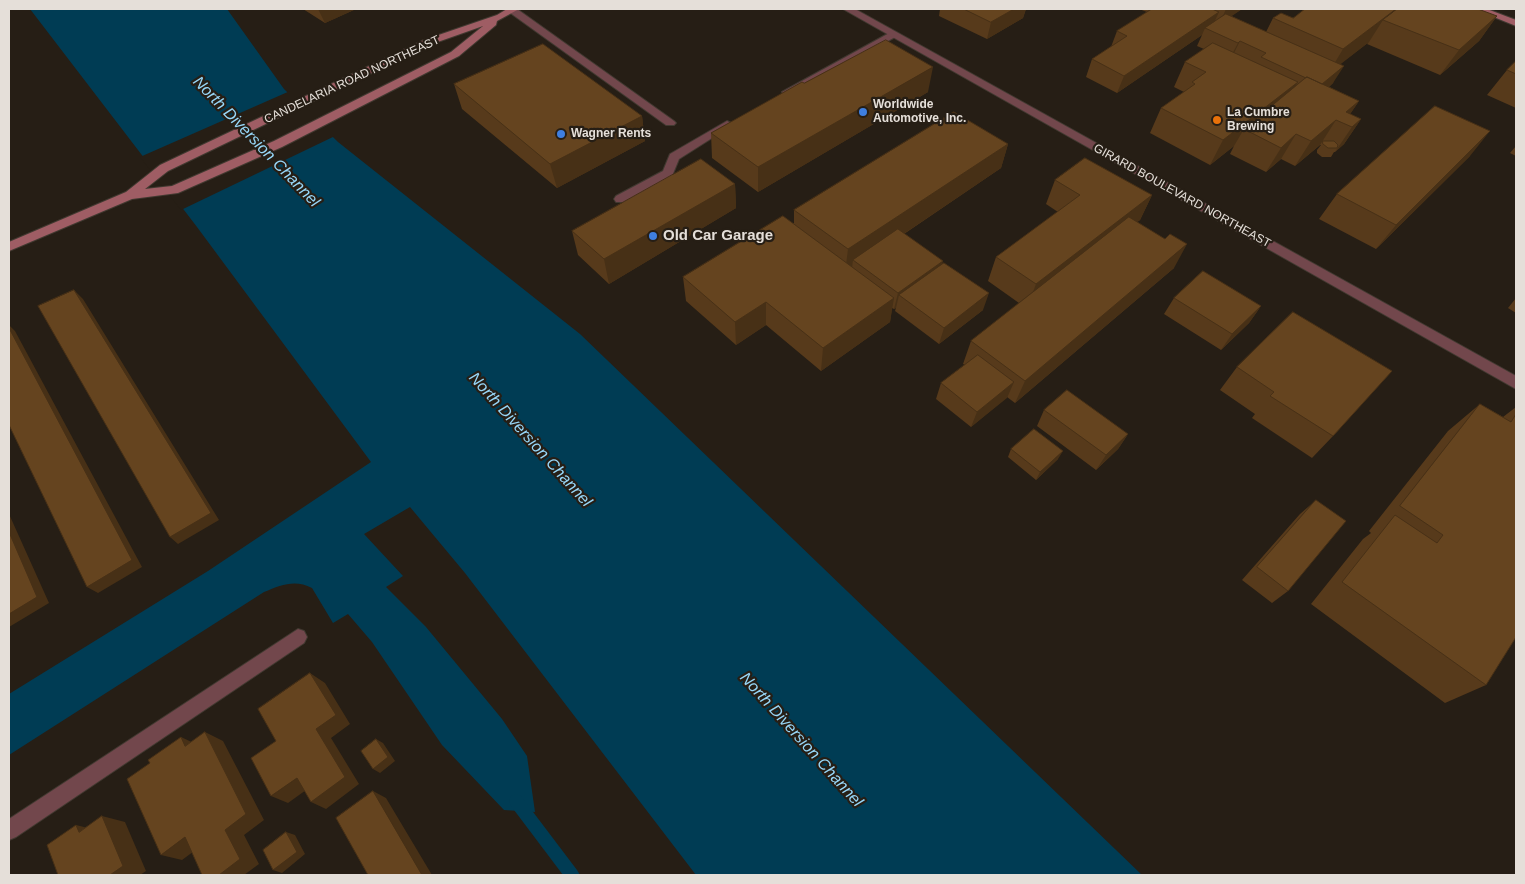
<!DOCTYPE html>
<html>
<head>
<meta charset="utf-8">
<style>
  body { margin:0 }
  #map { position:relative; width:1525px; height:884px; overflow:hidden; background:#261e15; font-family:Arial,sans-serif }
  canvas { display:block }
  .frame { position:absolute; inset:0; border:10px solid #e5dfd9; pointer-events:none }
</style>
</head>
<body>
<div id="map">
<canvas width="1525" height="884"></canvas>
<div class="frame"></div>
</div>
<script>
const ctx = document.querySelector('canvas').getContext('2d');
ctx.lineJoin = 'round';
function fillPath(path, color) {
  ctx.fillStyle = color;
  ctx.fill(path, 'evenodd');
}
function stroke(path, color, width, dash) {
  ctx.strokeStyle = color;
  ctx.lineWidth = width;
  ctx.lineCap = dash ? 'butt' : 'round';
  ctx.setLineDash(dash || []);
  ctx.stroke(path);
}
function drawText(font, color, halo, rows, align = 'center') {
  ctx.font = font + ' Arial,sans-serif';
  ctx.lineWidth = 4.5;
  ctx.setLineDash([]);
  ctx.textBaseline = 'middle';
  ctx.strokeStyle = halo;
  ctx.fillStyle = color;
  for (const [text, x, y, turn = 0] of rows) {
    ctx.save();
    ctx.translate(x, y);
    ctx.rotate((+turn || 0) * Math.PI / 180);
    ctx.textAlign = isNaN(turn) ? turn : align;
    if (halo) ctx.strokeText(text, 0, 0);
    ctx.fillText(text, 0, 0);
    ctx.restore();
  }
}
const water = new Path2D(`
  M30,9H227L284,89L338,142L580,334L1142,875H696L465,573L410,507L364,534L403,576L386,587L426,627L502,719L527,756L535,812L504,810L442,745L372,642L348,614L333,623L312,588C295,579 281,585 264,592L9,755V694L208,571L371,462L197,227Z`);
const pier = new Path2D(`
  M290,91L335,136L181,210L140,157Z`);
const stream = new Path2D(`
  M516,794L521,796L577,870L580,875H563L511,806L509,801L511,796Z`);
const lane = new Path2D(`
  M508,9H517L674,121L676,123L674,125H666L509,12Z
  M893,31L898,34L897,36L791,94H783L782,92Z
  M727,121L733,124L731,126L679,159L672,176L624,202H616L614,199L616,196L663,171L670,154Z`);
const street = new Path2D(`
  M843,9H855L1516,376V389Z
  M298,629L304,631L307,637L304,643L16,837L9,840V819Z`);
const secondary = new Path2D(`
  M507,9H519L497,21L496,25L459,56L282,147L178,193L132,199L9,251V242L126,192L160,165L424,40L497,15ZM483,26L451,52L274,141L172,186L145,189L168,171L432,44Z
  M1474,9H1487L1516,20V26Z`);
const wall = new Path2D(`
  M303,9H356L325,23Z
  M940,9H1026L1023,18L987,39L939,16Z
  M1139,9H1242L1231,16L1266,32L1273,18L1497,16L1479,41L1440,75L1367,44L1369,42L1340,64L1333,83L1329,87L1359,101L1350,114L1361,119L1344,144L1335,152H1334L1331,157H1322L1317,153V150L1321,145H1320L1295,166L1281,159L1266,172L1230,154L1234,146L1210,165L1150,133L1161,108L1184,92L1174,87L1185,62L1204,49L1197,46L1202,35L1117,93L1086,77L1092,59L1111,47L1117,31L1147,12Z
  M1516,61V108L1487,95L1507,70Z
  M804,83L928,92L758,192L712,158L711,133Z
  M454,84L642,116L645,141L557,188L462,109Z
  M1008,144L1001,168L904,234L942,264L983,310L939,344L895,311L896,308L894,309L892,308L890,322L821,371L766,325L736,345L686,301L683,277L794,223V210Z
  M1516,146V156L1510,153Z
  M1470,156L1376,249L1319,219L1337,194Z
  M1055,180L1152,195L1140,220L1137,222L1174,268L1015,403L1007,397L971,427L936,399L941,383L965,365L963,364L971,341L1019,303L988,281L996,257L1058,212L1046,204Z
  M735,184L736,208L609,284L578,255L572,231Z
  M1174,298L1261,306L1249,323L1221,350L1164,314Z
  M1516,298V313L1508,308Z
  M1237,367L1392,371L1333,436L1312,458L1252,418L1255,414L1220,390Z
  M1480,404L1503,417L1516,407V637L1486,685L1445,703L1311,604L1363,539L1371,533L1369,531L1448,431Z
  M1044,410L1128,434L1118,449L1096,470L1037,426Z
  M1011,449L1058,459L1036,480L1008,457Z
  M1316,500L1288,591L1272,603L1242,580L1300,514Z`);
const shadedWall = new Path2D(`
  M318,9H356L325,23Z
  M1014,9H1026L1023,18L987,39L991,22Z
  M1226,9H1242L1219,25Z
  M1396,9L1383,20L1369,42L1328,74L1343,49Z
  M1219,12L1211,29L1205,28L1202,35L1117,93L1124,76Z
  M1497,16L1479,41L1440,75L1459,50Z
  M1240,41L1231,59L1229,60L1238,43Z
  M1344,66L1333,83L1310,102L1321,85Z
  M933,67L928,92L758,192V167Z
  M1298,82L1283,107L1244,129L1234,146L1210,165L1223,140Z
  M1359,101L1344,123L1346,112Z
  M642,116L645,141L557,188L550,164Z
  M1361,119L1344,144L1335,152L1352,127Z
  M1336,120L1320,145L1295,166L1311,141Z
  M1490,131L1470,156L1376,249L1396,225Z
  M1296,134L1281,159L1266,172L1281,148Z
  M1008,144L1001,168L859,264L853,260L852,268L845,273L848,249Z
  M735,184L736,208L609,284L604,259Z
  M1152,195L1140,220L1027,308L1036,284Z
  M1187,244L1174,268L1015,403L1025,381Z
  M943,261L939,278L899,295L896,308L894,309L898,293Z
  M74,290L83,299L219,520L178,544L170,537Z
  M989,293L983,310L939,344L944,328Z
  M894,298L890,322L821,371L823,348Z
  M766,302V325L736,345L735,322Z
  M1261,306L1249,323L1221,350L1232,334Z
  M9,325L15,331L142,567L98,593L87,587L9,328Z
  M1014,382L1007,398L971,427L977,412Z
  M1128,434L1118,449L1096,470L1106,455Z
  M1063,451L1058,459L1036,480L1040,472Z
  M9,514L49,603L9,627Z
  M310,673L325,683L350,724L331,738L359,784L326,809L311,802Z
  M205,732L223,741L264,820L244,835L259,864L244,875H219L225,830Z
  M181,737L200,746H185Z
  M376,739L383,743L395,761L380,773L373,769Z
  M297,778L313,785L288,803L271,796Z
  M373,791L386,798L432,875H422Z
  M102,816L125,822L146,871L140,875H110Z
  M76,825L100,831L79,832Z
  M286,832L295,835L305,854L282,873L273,870Z
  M185,837L205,843L182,860L161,855Z`);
const building = new Path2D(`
  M964,9H1014L991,22Z
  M1152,9H1212L1219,12L1124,76L1092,59L1127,36L1117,31Z
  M1305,9H1396L1343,49L1273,18L1281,13L1293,18Z
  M1397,9H1478L1497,16L1459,50L1383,20Z
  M1226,14L1344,66L1322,84L1307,77L1306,78L1261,57L1266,53L1240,41L1238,43L1205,28Z
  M886,40L933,67L758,167L711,133L802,82L804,83Z
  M1213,43L1298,82L1223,140L1161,108L1195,84L1192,82L1206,72L1185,62Z
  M543,44L642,116L550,164L454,84Z
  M1516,61V74L1507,70Z
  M1307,77L1359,101L1346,112L1361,119L1352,127L1336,120L1311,141L1296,134L1281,148L1244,129Z
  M1435,106L1490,131L1396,225L1337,194Z
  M954,112L1008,144L848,249L794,210Z
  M1323,141H1334L1338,145L1337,148H1328L1323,144Z
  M1085,158L1152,195L1036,284L996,257L1080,195L1055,180Z
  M701,159L735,184L604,259L572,231Z
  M783,216L894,298L823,348L766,302L735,322L683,277Z
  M1129,217L1165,239L1170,234L1187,244L1025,381L971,341Z
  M898,229L943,261L898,293L853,260Z
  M944,263L989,293L944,328L899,295Z
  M1203,271L1261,306L1232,334L1174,298Z
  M74,290L211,513L170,537L38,306Z
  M1293,312L1392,371L1333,436L1270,396L1274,392L1237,367Z
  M9,328L132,560L87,587L9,425Z
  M978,355L1014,382L977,412L941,383Z
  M1067,390L1128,434L1106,455L1044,410Z
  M1480,404L1511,422L1516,414V637L1486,685L1342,582L1395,515L1437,543L1443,535L1400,506Z
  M1034,429L1063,451L1040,472L1011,449Z
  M1316,500L1346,521L1288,591L1257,567Z
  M9,532L37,597L9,614Z
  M310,673L336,715L316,729L345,777L311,802L297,778L271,796L251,758L276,741L258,709Z
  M205,732L246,814L225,830L240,859L219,875H202L185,837L161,855L127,779L150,763L148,760L181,737L185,746Z
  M376,739L388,757L373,769L361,751Z
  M373,791L422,875H368L336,818Z
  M102,816L123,866L110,875H58L47,845L76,825L79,832Z
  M286,832L297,852L273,870L263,850Z`);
const markers = [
  [863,112,5,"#3f7fe0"],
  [1217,120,5,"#e8710a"],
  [561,134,5,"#3f7fe0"],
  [653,236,5,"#3f7fe0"]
];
const farStreetnames = [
  ["CANDELARIA ROAD NORTHEAST",352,80,-25],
  ["GIRARD BOULEVARD NORTHEAST",1182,196,29]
];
const farPoinames = [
  ["Worldwide",873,105],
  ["Automotive, Inc.",873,119],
  ["La Cumbre",1227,113],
  ["Brewing",1227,127],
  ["Wagner Rents",571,134]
];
const poiNames = [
  ["Old Car Garage",663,236]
];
const waterNames = [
  ["North Diversion Channel",256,142,46],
  ["North Diversion Channel",530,440,48],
  ["North Diversion Channel",801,740,48]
];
fillPath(water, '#003c54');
fillPath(pier, '#261e15');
fillPath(stream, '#003c54');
stroke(lane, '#413930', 2);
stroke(street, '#413930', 2);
stroke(secondary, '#413930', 2);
fillPath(lane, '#72474c');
fillPath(street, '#72474c');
fillPath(secondary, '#9f5d64');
fillPath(wall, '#573a1b');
fillPath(shadedWall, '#473016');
fillPath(building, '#65441f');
stroke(building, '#473016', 1);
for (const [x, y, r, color] of markers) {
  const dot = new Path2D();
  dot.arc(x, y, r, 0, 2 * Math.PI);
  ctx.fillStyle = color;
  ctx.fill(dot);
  stroke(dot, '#261e15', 2);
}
drawText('12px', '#e5dfd9', '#261e15', farStreetnames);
drawText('bold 12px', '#e5dfd9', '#261e15', farPoinames, 'left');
drawText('bold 15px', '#e5dfd9', '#261e15', poiNames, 'left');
drawText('italic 16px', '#97d7f8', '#261e15', waterNames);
</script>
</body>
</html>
